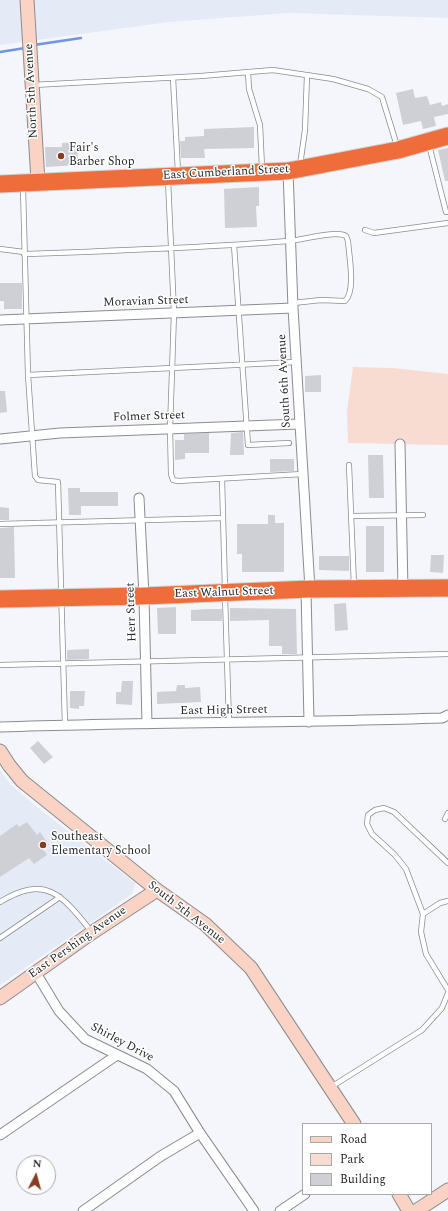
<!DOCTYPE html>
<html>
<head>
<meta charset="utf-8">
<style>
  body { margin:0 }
  #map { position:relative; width:448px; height:1211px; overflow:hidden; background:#f4f6fb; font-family:Spectral,serif }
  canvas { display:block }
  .legend { position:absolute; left:302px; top:1123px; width:130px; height:72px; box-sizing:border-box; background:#fff; border:1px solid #a9a9aa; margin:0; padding:5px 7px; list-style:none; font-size:12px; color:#28292b }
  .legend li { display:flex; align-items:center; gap:8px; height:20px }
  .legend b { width:20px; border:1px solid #a9a9aa }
  .north { position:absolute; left:16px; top:1155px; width:40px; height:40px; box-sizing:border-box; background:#fff; border:1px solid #a9a9aa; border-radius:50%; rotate:6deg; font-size:11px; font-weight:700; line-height:16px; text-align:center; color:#28292b }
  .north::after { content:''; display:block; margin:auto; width:14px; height:18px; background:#863d22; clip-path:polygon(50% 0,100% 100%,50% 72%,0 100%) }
</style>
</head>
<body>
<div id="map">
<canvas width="448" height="1211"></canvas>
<ul class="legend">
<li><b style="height:5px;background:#fad3c4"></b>Road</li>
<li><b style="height:11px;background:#f8dbd1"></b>Park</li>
<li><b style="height:11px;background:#ced0d5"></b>Building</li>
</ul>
<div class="north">N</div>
</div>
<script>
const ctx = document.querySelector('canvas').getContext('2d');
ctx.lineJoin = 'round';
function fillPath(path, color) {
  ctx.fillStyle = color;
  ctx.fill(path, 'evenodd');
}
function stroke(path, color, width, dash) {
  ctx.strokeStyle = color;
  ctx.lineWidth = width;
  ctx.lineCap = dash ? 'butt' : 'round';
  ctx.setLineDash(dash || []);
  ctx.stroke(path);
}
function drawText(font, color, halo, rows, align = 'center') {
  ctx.font = font + ' Spectral,serif';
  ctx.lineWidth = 3;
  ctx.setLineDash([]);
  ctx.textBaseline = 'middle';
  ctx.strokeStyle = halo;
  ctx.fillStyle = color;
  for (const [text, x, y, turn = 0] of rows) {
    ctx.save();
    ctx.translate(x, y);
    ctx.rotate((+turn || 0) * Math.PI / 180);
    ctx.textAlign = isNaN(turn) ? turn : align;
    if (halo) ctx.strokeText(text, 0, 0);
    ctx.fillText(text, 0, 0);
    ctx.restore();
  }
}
const built = new Path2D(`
  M0,0H448V18L289,13L169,22L0,45Z
  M0,770L10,784L37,807L135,883L132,894L0,985Z`);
const green = new Path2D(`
  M353,367L392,368L448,374V445L348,443L347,411Z`);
const stream = new Path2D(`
  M34,45L81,38
  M0,52L25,48`);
const building = new Path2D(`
  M413,89L415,98L427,96L430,105L441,102L442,106L448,104V114L434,117L436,126L423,129L421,121L403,125L396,93Z
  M254,127V148L204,149L205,158H181L180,141H185V137L204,136V129Z
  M77,142L78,165L46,167L45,147H62V143Z
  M448,148V181H445L438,150Z
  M259,187V206H256L257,227L225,228L224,189Z
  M0,283H22V309H4V301H0Z
  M321,375V392H305V376Z
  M0,391H5L7,412L0,413Z
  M243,432L244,455H230L231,433Z
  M209,433V453H185V459L175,460V440H184V434Z
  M368,455H383L384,498H369Z
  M270,459H294V471L270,472Z
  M68,488H80V492H118V506H81V515H69Z
  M0,507L9,508V520H0Z
  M268,515H275V523H284V572H242V554H237V524H268Z
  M366,526H384V572H366Z
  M14,527L15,578H0V528Z
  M431,555H444L443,573L430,572Z
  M319,556H349V571L319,570Z
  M346,603L348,630L335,631L334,604Z
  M176,607V634H158L157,608Z
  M230,608L296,609L297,654H282V646H269V620L230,621Z
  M207,609H222V621H191V610Z
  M89,649V659L67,660V650Z
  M122,681H133L132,705L116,704V692H121Z
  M177,685H185V688L200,687L201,702L157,704V692L176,691Z
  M70,691H85L84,706H79V709L70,708Z
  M38,741L53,757L44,764L30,748Z
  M27,822L37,835L40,832L49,845L43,849L47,855L34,864L29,858L0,877V836L17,824L19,827Z`);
const lane = new Path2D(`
  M248,72L249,89L260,125L262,168
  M173,78L178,172
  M33,85L201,76L273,70L333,79L368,89L382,97L397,146
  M429,145L446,212H448
  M300,165L305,130L307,75
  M168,180L174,313L170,429L171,474L173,480L178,481L303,474
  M23,188L28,375L35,476L38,480L58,482L65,725
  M365,230L374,233L448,223
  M234,245L248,445L289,443
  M0,249L24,252
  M24,254C112,251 201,248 289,241C303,240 335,230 346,236L348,241C349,256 356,291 345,301L321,300L293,303
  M28,375L296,362
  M349,465L354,586
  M222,479L225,589
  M352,516L423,515
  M0,524L223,518
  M225,596L229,723
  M0,665L448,654
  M445,819L448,813
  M448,863L394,812L384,808L375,810L368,815L367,824L372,834L395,855L406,869L423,914L421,932L426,954L448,990
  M0,902C46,874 62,895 91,931
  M423,914L440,903L448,901
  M0,938L60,897
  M331,1087L422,1030L442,1008L448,993`);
const street = new Path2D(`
  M288,171L293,308L310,589
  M0,320L293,308
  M0,439L60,433L299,424
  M400,444L403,589
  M139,498L144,596L147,724
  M306,590L309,722
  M0,727C147,722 295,723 442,718L448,715
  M36,973L59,1011L85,1039L147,1069L174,1091L200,1133L254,1211
  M0,1135L117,1055
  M83,1211L161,1156L200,1133
  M280,1211L305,1194`);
const secondary = new Path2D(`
  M27,0L38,181
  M0,751L9,765L22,781L157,890L205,924L251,968L354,1124
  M0,998L90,934L157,890
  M399,1194L409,1211
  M416,1211L448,1190`);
const highway = new Path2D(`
  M0,184L288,171L398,150L448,136
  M0,599L144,596L310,589L448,588`);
const markers = [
  [61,156,4,"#863d22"],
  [43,845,4,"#863d22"]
];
const streetNames = [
  ["North 5th Avenue",32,91,-93],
  ["East Cumberland Street",226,173,-3],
  ["Moravian Street",146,302,-2],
  ["South 6th Avenue",285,381,-93],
  ["Folmer Street",149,417,-2],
  ["East Walnut Street",224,593,-2],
  ["Herr Street",132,612,-92],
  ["East High Street",224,711,-1],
  ["South 5th Avenue",186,913,38],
  ["East Pershing Avenue",78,943,-35],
  ["Shirley Drive",122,1043,28]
];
const poiNames = [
  ["Fair's",69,149],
  ["Barber Shop",69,163],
  ["Southeast",51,838],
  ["Elementary School",51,852]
];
fillPath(built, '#e4eaf6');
fillPath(green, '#f8dbd1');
stroke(stream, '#7095e2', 2.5);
fillPath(building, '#ced0d5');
stroke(lane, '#8a8c91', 6);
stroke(street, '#8a8c91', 11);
stroke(secondary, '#8a8c91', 15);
stroke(highway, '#d4d4d5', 19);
stroke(lane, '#fff', 4.5);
stroke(street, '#fff', 9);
stroke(secondary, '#fad3c4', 13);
stroke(highway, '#ee6d3b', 17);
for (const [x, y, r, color] of markers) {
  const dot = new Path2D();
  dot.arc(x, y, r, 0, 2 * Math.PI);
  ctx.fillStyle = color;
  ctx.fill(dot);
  stroke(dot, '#fff', 1.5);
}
drawText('12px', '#28292b', '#fff', streetNames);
drawText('12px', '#28292b', '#fff', poiNames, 'left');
</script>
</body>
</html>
